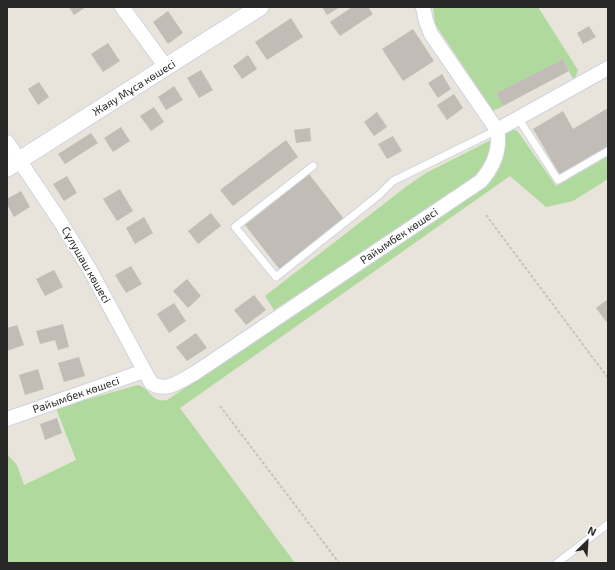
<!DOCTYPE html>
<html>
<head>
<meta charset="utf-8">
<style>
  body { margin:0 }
  #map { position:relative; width:615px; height:570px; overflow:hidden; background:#e8e3db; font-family:"Exo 2",sans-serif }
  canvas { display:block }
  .frame { position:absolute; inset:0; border:8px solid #282828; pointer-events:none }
  .north { position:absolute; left:567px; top:522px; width:40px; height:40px; -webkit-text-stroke:3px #fff; paint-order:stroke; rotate:25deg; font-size:11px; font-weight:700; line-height:16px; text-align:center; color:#282828 }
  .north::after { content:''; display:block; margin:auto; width:14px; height:18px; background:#282828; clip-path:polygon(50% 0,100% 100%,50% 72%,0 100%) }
</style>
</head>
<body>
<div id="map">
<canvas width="615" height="570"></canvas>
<div class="frame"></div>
<div class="north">N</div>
</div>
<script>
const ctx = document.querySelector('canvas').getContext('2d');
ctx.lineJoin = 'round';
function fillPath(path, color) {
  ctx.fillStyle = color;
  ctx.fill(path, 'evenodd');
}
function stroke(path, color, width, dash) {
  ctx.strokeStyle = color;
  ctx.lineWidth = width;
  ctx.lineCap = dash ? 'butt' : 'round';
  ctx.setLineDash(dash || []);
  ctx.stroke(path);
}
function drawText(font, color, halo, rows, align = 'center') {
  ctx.font = font + ' "Exo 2",sans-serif';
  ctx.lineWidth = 3;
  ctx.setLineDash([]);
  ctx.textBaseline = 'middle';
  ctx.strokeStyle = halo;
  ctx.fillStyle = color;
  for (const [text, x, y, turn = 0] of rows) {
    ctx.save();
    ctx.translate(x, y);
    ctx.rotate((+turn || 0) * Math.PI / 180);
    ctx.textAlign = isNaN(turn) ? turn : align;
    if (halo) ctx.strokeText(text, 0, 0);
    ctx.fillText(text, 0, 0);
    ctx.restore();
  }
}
const green = new Path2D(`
  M433,7H538L578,70L574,81L563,59L496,93L503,106L493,111L435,24Z
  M511,129L517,131L521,136L556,186L608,156V179L573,201L546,207L510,176L180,408L295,563H7V454L17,465L24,485L76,460L56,408L138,385C151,388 150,403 167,400L484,188C503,171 504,154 506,130Z
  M491,140C490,160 481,171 466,183L274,310L265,296L407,186L426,173Z`);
const building = new Path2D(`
  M69,7H86L74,15Z
  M322,7H340L327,15Z
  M352,7H368L373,14L340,36L330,22Z
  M168,11L183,33L168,44L153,22Z
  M291,18L303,37L267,60L255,42Z
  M589,26L596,37L583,44L577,33Z
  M413,29L434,61L403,81L382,49Z
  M108,43L120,61L103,72L91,54Z
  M248,55L257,69L242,79L233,66Z
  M563,59L569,71L503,106L496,93Z
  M201,70L213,90L199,98L187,78Z
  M442,74L451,89L438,98L428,83Z
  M39,82L49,97L38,105L28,89Z
  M174,86L183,100L166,110L158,97Z
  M454,94L463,108L447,120L437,105Z
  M154,107L164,122L151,131L140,116Z
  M608,108V148L560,175L533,129L563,111L573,129Z
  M377,112L387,127L374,136L364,122Z
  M121,127L130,141L113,152L104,138Z
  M310,128L311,141L296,143L294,130Z
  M91,133L98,143L65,164L58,154Z
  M393,136L402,151L387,159L378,144Z
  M286,140L298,157L233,206L220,190Z
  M309,174L344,219L280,270L245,225Z
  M67,176L77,193L64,201L53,184Z
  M120,189L133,211L117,221L103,199Z
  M21,191L30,207L14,217L7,204V199Z
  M211,213L221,226L198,244L188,231Z
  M144,217L153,233L135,244L126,228Z
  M131,266L142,284L126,293L115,275Z
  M54,270L63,287L45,296L36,279Z
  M187,279L201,296L188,308L173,291Z
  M254,295L266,310L246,325L234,310Z
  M608,299V324L596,308Z
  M174,303L186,321L169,333L157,314Z
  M63,324L69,347L58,350L55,340L40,344L36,331Z
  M17,325L24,345L7,351V328Z
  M196,333L207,348L187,361L176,347Z
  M79,357L85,376L64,382L58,363Z
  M38,369L44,389L25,395L19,375Z
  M57,418L62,433L45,440L40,424Z`);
const path = new Path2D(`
  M486,215L608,378
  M220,406L339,563`);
const service = new Path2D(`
  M518,118L558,180L608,151
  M313,166L235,227L276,277L379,195L393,181L497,130
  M557,563L608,524`);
const minor = new Path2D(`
  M122,7L166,67
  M497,130L608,68
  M7,142L60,221L90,270L151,383C167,393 180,381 195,373L481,181C494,166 501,150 497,130L431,34L426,21L423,7
  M7,419L144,371`);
const tertiary = new Path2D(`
  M7,168L260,7`);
const streetNames = [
  ["Жаяу Мұса көшесі",134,88,-32],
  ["Райымбек көшесі",399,236,-34],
  ["Сұлушаш көшесі",86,265,60],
  ["Райымбек көшесі",76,395,-19]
];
fillPath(green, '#b0d99d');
fillPath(building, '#c1bdb6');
stroke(service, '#d0d3df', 9);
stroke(minor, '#d0d3df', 16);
stroke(tertiary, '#d0d3df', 19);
stroke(path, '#c3c3c3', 2, [3, 2]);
stroke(service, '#fff', 7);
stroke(minor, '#fff', 14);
stroke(tertiary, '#fff', 17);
drawText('11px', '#282828', '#fff', streetNames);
</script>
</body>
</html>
